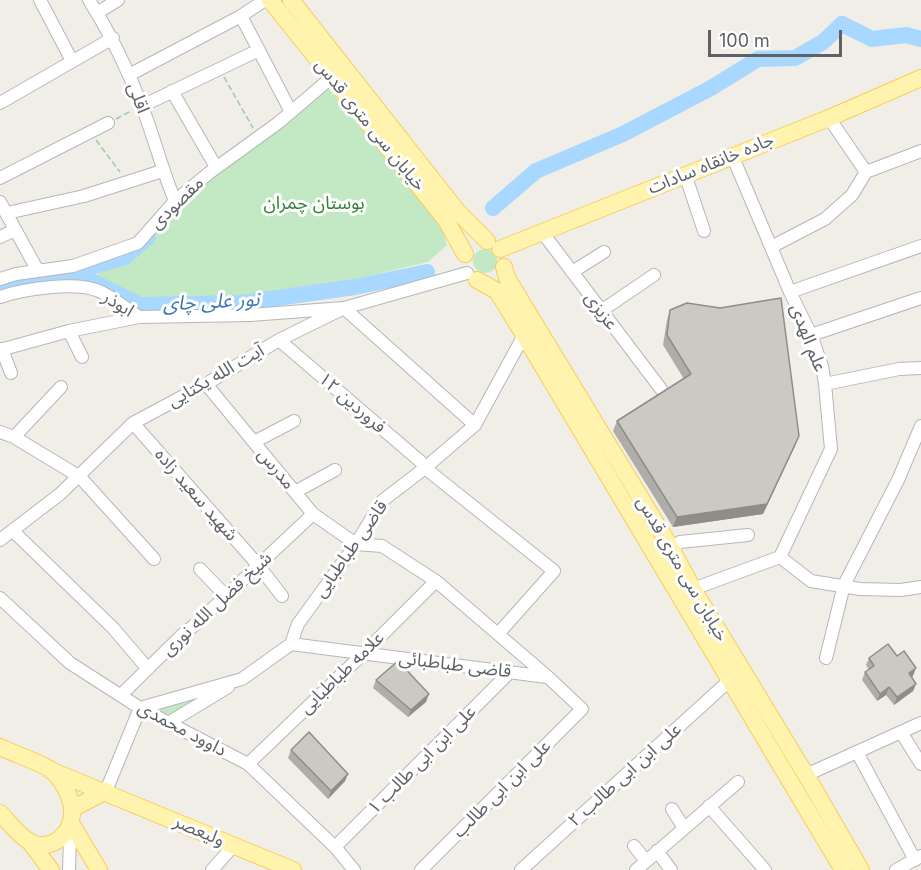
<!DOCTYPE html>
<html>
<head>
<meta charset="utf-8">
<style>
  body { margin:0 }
  #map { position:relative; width:921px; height:870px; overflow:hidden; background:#f0eee6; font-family:Inter,sans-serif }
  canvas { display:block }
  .scale { position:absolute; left:708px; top:30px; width:134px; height:27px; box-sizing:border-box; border:3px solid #5e6267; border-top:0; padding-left:8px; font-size:18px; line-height:21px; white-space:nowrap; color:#5e6267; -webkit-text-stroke:4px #fff; paint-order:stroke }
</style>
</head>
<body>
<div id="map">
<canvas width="921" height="870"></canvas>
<div class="scale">100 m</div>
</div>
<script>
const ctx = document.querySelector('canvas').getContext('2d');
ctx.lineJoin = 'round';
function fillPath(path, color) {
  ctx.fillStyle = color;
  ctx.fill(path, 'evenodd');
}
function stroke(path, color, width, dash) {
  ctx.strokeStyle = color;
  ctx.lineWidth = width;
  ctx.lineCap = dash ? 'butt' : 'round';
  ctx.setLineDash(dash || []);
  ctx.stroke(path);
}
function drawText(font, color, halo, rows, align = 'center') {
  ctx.font = font + ' Inter,"Noto Sans Arabic",sans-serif';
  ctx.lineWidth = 6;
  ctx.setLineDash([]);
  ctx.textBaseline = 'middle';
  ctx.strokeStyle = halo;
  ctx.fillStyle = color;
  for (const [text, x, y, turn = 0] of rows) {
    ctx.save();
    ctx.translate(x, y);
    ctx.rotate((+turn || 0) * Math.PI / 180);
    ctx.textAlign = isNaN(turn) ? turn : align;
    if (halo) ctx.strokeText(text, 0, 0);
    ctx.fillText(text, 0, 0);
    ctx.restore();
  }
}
const green = new Path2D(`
  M328,88L441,224L447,245L428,262L301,292L147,301L96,277L100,266L121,250L149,238L219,169Z
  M473 261a12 12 0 1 1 24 0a12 12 0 1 1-24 0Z
  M226,687L170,719L149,708Z`);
const river = new Path2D(`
  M493,208L536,171L623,134L711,88L758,59L795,58L823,42L842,24L872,39L906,35L921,39
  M69,273L125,257L148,237
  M0,289L62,275L89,280L140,305L241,303L355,287L427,272`);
const path = new Path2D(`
  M224,77L253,128
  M116,119L131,111
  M96,140L120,172`);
const minor = new Path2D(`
  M40,0L72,61
  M89,0C110,33 127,68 141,104C154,136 162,170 175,201
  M97,13L118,0
  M241,16L291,112
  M129,75L241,16L265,0
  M172,91L216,167
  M0,103L113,38
  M142,106L259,50
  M829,118L866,172
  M732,155L790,292L811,335L822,366L825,384L831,449L780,557
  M685,174L704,231
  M0,178L108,123
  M0,202L38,271
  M7,213L84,196L162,171
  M542,232L661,389
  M0,237L15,230
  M771,247L825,219L852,195L866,172L921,151
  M572,272L604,252
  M0,279L16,274L73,266L138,243L175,201L209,173L278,123L332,77
  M790,292L921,246
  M0,297C24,289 75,281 99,291C113,297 126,309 139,317
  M601,311L654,275
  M69,331L82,357
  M811,335L921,298
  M279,340L421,462L425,468L554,571L498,634
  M2,349L11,373
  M0,350L69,331L139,317L250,315L344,308L475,425
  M206,384L313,514L356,544
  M825,384L899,369L921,368
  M133,423L258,565L282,596
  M0,432L14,437L80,477L154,559
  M14,437L61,387
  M254,442L294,421
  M295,492L335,470
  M13,531L113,628L148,669
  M0,540L60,494L133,423L206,384L279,340L344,308L467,273
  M356,544L382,546L436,581L548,677L582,709L421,870
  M671,548L680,542L748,535
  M780,557L811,581L860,589L901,590L921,587
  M200,569L226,596
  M693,589L780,557
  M0,598L70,663L140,708L248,764L335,847L354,870
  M291,644L547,677
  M826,658L844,585L898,480L921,426
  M121,695L181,636L197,623L313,514
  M140,708L242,679L291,644L298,624L356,544L382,501L425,468L475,425L524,335
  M170,722L228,687
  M901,732L921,764
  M857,752L915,860
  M248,764L364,653L436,581
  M806,775L921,723
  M106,791L140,708
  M709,806L765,870
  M672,809L684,828
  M634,846L646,861
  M335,847L509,673
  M657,851L671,870
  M69,870L70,838
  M212,870L234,845
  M521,870L730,680
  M636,870L738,782
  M896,870L921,856`);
const major = new Path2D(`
  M270,0L446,220L465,254
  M291,0L458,212L487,241
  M500,249L829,118L921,78
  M504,267L507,278L671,548L693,589L806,775L861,870
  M477,280L497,291L524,335L843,870
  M0,747C12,753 42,763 51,770C61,778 72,797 72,810C73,833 52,853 30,842C19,836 9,822 0,813
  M50,770L293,870
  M72,809L106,791
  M71,823L99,870
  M29,841L51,870`);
const wall = new Path2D(`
  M670,310L795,446L763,514L673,527L613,431L617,421L684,379L663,345L667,320Z
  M897,656L913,676L911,677L916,684L913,691L894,705L886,695L877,701L862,680L865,672L869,670L866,665L869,658Z
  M376,680L426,702L408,717L373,688Z
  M291,750L348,774L345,781L328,799L288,758Z`);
const shadedWall = new Path2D(`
  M799,436L795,446L763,514L673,527L677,517Z
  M916,668L913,676L906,681L909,673Z
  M916,684L913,691L894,705L897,697Z
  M889,687L886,695L877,701L880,694Z
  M429,694L426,702L408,717L411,710Z
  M348,774L345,781L328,799L331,791Z`);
const building = new Path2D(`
  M781,298L799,436L767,504L677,517L617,421L691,374L667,335L670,310L687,303L720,308Z
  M888,644L897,656L904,651L916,668L909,673L916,684L897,697L889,687L880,694L865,672L874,666L869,658Z
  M398,661L429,694L411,710L376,680Z
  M309,732L348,774L331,791L291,750Z`);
const streetNames = [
  ["اقلی",138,98,69],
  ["خیابان سی متری قدس",370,125,51],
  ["جاده خانقاه سادات",711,164,-22],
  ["مقصودی",177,203,-44],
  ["ابوذر",118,304,32],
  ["عزیزی",601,311,53],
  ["علم الهدی",808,338,69],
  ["آیت الله یکتایی",216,376,-30],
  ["۱۲ فروردین",352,403,41],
  ["مدرس",276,469,50],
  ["شهید سعید زاده",196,495,49],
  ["قاضی طباطبایی",351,549,-55],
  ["خیابان سی متری قدس",682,569,60],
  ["شیخ فضل الله نوری",217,604,-43],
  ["قاضی طباطبائی",455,665,7],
  ["علامه طباطبایی",342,673,-44],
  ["داوود محمدی",182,729,28],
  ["علی ابن ابی طالب ۱",422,760,-45],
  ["علی ابن ابی طالب ۲",625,775,-42],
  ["علی ابن ابی طالب",502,789,-45],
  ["ولیعصر",199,831,23]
];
const parkNames = [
  ["بوستان چمران",314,204]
];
const waterNames = [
  ["نور علی چای",211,302,-3]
];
fillPath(green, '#c2e9c3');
stroke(river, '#a8d7ff', 16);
stroke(minor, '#b4b7bb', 14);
stroke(major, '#f7ce59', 18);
stroke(path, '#9bcaa9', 1.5, [6, 3]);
stroke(minor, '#fff', 12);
stroke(major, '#fff3ad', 16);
fillPath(wall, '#afada8');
fillPath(shadedWall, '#8f8d88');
fillPath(building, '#ccc9c3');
stroke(building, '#8f8d88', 1.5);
drawText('18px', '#5e6267', '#fff', streetNames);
drawText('18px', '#318237', '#fff', parkNames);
drawText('italic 20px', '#3f77b6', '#fff', waterNames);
</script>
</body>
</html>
